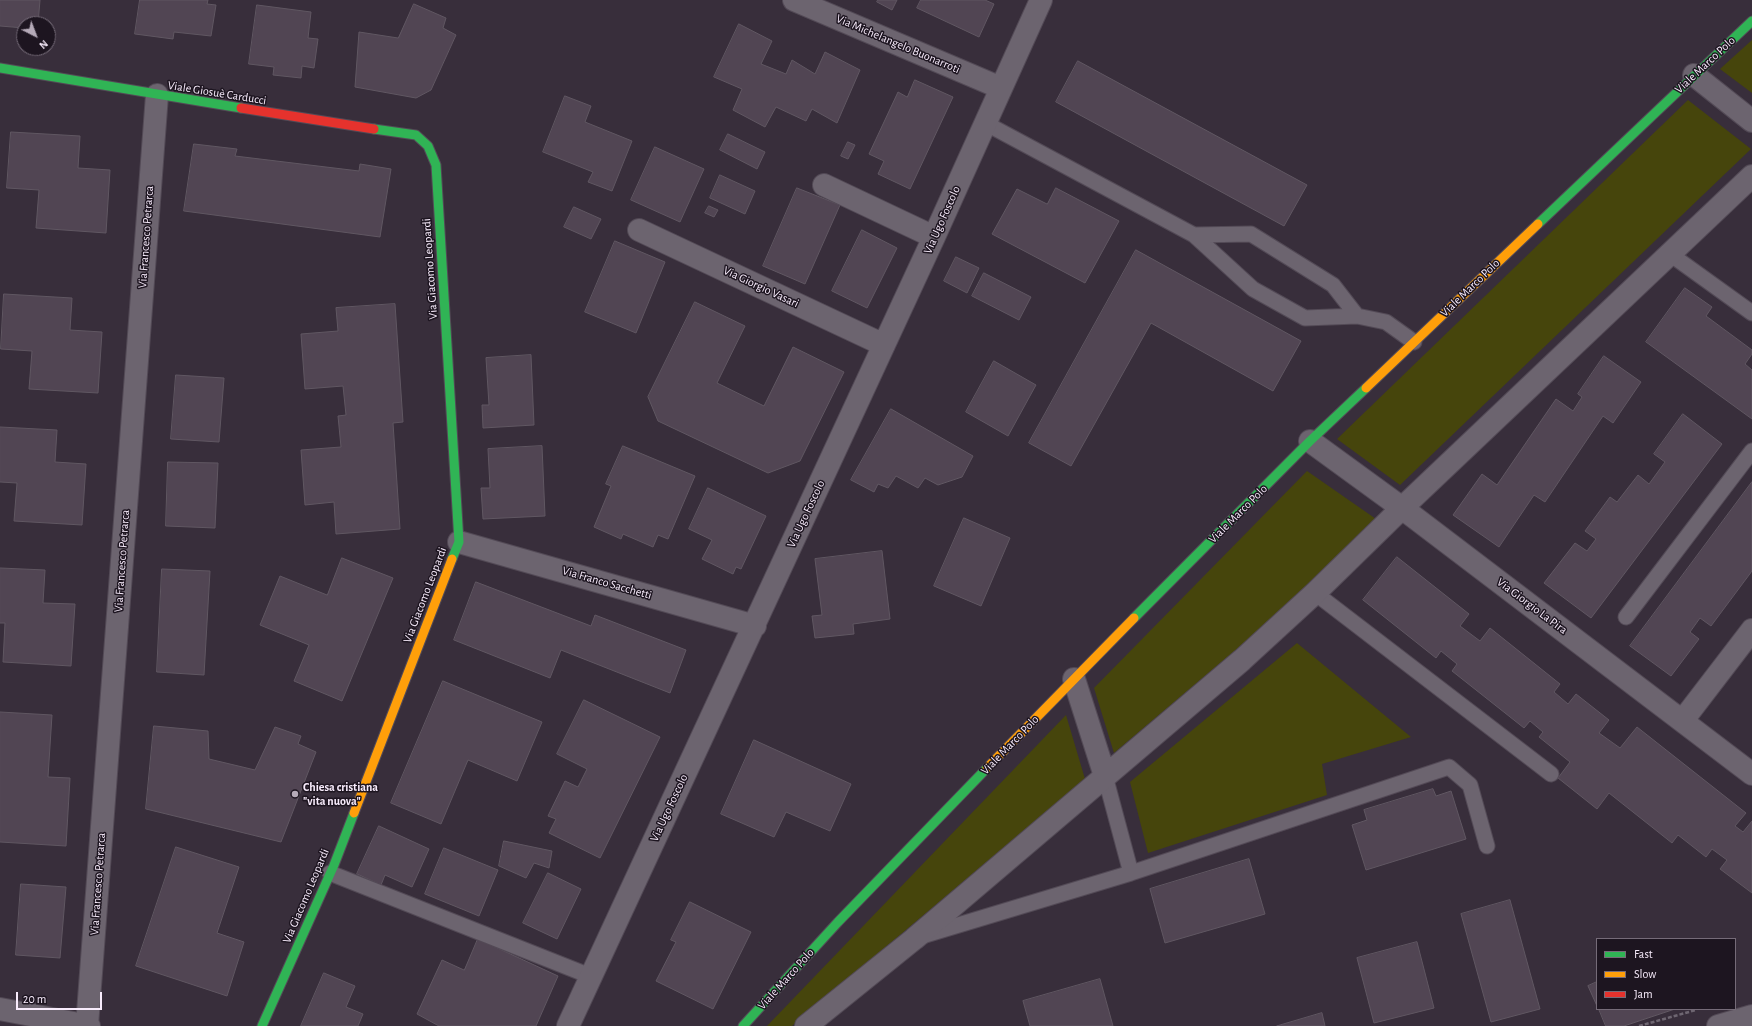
<!DOCTYPE html>
<html>
<head>
<meta charset="utf-8">
<style>
  body { margin:0 }
  #map { position:relative; width:1752px; height:1026px; overflow:hidden; background:#382e3b; font-family:"Alegreya Sans",sans-serif }
  canvas { display:block }
  .legend { position:absolute; left:1596px; top:938px; width:140px; height:72px; box-sizing:border-box; background:#1d1520; border:1px solid #756b78; margin:0; padding:5px 7px; list-style:none; font-size:12px; color:#f8ecfc }
  .legend li { display:flex; align-items:center; gap:8px; height:20px }
  .legend b { width:20px; border:1px solid #756b78 }
  .north { position:absolute; left:16px; top:16px; width:40px; height:40px; box-sizing:border-box; background:#1d1520; border:1px solid #756b78; border-radius:50%; rotate:138deg; font-size:11px; font-weight:700; line-height:16px; text-align:center; color:#f8ecfc }
  .north::after { content:''; display:block; margin:auto; width:14px; height:18px; background:#b5aab8; clip-path:polygon(50% 0,100% 100%,50% 72%,0 100%) }
  .scale { position:absolute; left:16px; top:992px; width:86px; height:18px; box-sizing:border-box; border:2px solid #f8ecfc; border-top:0; padding-left:5px; font-size:12px; line-height:14px; white-space:nowrap; color:#f8ecfc; -webkit-text-stroke:3px #1d1520; paint-order:stroke }
</style>
</head>
<body>
<div id="map">
<canvas width="1752" height="1026"></canvas>
<ul class="legend">
<li><b style="height:5px;background:#30b455"></b>Fast</li>
<li><b style="height:5px;background:#ff9f0a"></b>Slow</li>
<li><b style="height:5px;background:#e5322d"></b>Jam</li>
</ul>
<div class="north">N</div>
<div class="scale">20 m</div>
</div>
<script>
const ctx = document.querySelector('canvas').getContext('2d');
ctx.lineJoin = 'round';
function fillPath(path, color) {
  ctx.fillStyle = color;
  ctx.fill(path, 'evenodd');
}
function stroke(path, color, width, dash) {
  ctx.strokeStyle = color;
  ctx.lineWidth = width;
  ctx.lineCap = dash ? 'butt' : 'round';
  ctx.setLineDash(dash || []);
  ctx.stroke(path);
}
function drawText(font, color, halo, rows, align = 'center') {
  ctx.font = font + ' "Alegreya Sans",sans-serif';
  ctx.lineWidth = 3;
  ctx.setLineDash([]);
  ctx.textBaseline = 'middle';
  ctx.strokeStyle = halo;
  ctx.fillStyle = color;
  for (const [text, x, y, turn = 0] of rows) {
    ctx.save();
    ctx.translate(x, y);
    ctx.rotate((+turn || 0) * Math.PI / 180);
    ctx.textAlign = isNaN(turn) ? turn : align;
    if (halo) ctx.strokeText(text, 0, 0);
    ctx.fillText(text, 0, 0);
    ctx.restore();
  }
}
const green = new Path2D(`
  M1752,40V93L1720,69Z
  M1688,100L1751,149L1400,485L1337,439Z
  M1307,471L1376,519L1277,615L1114,753L1094,688Z
  M1297,643L1411,737L1322,764L1327,795L1148,853L1130,782Z
  M1066,715L1085,779L792,1026H767Z`);
const building = new Path2D(`
  M0,0H40L38,24H24V28L0,26Z
  M140,0H208L207,4L216,5L211,36L174,32L173,39L135,34Z
  M878,0H897L892,10L877,2Z
  M921,0H985L994,4L979,37L917,8Z
  M414,4L446,18L443,28L456,35L431,90L416,98L355,87L359,32L398,38Z
  M257,5L311,12L308,38L318,39L314,68L302,66L301,78L273,75L274,67L249,64Z
  M739,24L772,41L761,64L786,74L792,60L815,74L825,52L860,70L837,123L812,109L806,121L776,107L765,127L733,110L742,89L714,77Z
  M1078,61L1307,185L1284,226L1056,102Z
  M915,80L953,97L910,189L878,174L884,161L869,154L898,92L907,97Z
  M565,96L591,106L585,122L632,141L612,191L588,182L593,172L543,152Z
  M11,132L80,136L78,168L110,170L106,233L36,228L39,190L7,188Z
  M728,134L765,152L757,169L720,150Z
  M848,142L855,145L848,159L841,156Z
  M194,144L237,149L235,156L359,171L360,164L391,169L380,237L184,211Z
  M655,147L704,169L680,222L631,200Z
  M720,175L755,191L745,214L710,198Z
  M797,188L840,205L805,284L763,266Z
  M1056,188L1119,221L1085,283L992,234L1017,189L1047,204Z
  M709,206L718,210L714,217L705,213Z
  M574,207L601,219L591,239L564,227Z
  M862,230L897,248L867,308L832,291Z
  M615,241L665,262L636,333L585,312Z
  M1136,250L1301,341L1273,391L1151,323L1071,466L1029,443Z
  M956,257L979,268L967,293L944,281Z
  M984,273L1031,297L1019,320L972,296Z
  M1685,288L1712,307L1706,316L1752,350V354L1745,364L1752,370V419L1646,342Z
  M4,294L72,298L70,330L102,332L98,393L29,389L32,351L1,349Z
  M695,302L745,326L717,383L764,406L793,347L844,372L800,461L768,473L658,421L648,397Z
  M395,304L403,422L393,423L400,529L336,534L334,502L305,505L301,450L341,447L338,416L346,415L343,386L305,389L301,334L338,331L336,308Z
  M531,355L534,425L483,428L482,405H489L486,358Z
  M1604,356L1641,382L1613,423L1603,416L1545,502L1534,495L1499,547L1453,515L1482,474L1497,485L1556,399L1573,411L1582,397L1578,394Z
  M994,361L1036,385L1008,436L966,412Z
  M176,375L224,378L219,442L171,439Z
  M891,409L973,456L962,477L938,485L925,478L918,488L896,476L888,488L878,484L874,492L851,480Z
  M1683,414L1722,444L1591,618L1544,583L1575,543L1587,551L1596,539L1585,531L1610,497L1617,502L1638,475L1649,484L1665,462L1654,454Z
  M0,427L57,430L55,462L86,464L82,525L14,521L17,483L0,482Z
  M542,446L545,516L483,519L481,488H490L488,449Z
  M623,446L695,476L668,539L658,535L653,547L623,534L621,539L594,527L611,486L606,484Z
  M168,462L218,463L215,528L166,526Z
  M1752,482V571L1711,626L1700,618L1690,632L1699,639L1671,676L1630,646Z
  M708,488L766,516L741,569L736,567L733,574L702,559L712,540L689,529Z
  M964,518L1010,538L981,606L934,586Z
  M882,551L890,619L853,624L854,634L815,638L812,616L822,615L815,559Z
  M1397,557L1469,614L1460,626L1480,641L1490,628L1560,684L1554,692L1568,704L1576,694L1609,720L1599,733L1620,748L1637,727L1746,813L1735,826L1743,832L1752,821V893L1720,869L1727,860L1712,849L1706,857L1678,835L1672,843L1609,793L1597,809L1558,778L1570,762L1539,737L1543,732L1530,721L1524,728L1452,671L1457,664L1441,651L1436,658L1363,600Z
  M342,558L393,578L342,701L294,681L309,645L260,625L280,576L327,595Z
  M0,568L45,570L43,603L75,604L71,666L3,662L5,623H0Z
  M162,569L210,571L204,675L157,672Z
  M476,582L591,626L595,615L686,650L670,693L561,650L550,678L454,640Z
  M443,681L542,722L517,781L468,760L441,824L391,803Z
  M584,700L660,737L600,858L549,833L556,819L548,816L565,781L578,787L587,769L557,754Z
  M0,712L52,715L48,777L70,778L66,846L0,842Z
  M154,726L208,731L209,759L255,770L275,727L301,736L298,744L316,752L281,842L146,809Z
  M754,740L851,784L830,831L786,812L774,837L721,814Z
  M1433,789L1436,796L1451,791L1466,839L1366,870L1352,825L1367,820L1364,810Z
  M379,826L429,849L412,887L385,875L381,885L357,874Z
  M504,841L552,851L549,868L534,863L526,878L499,866Z
  M176,847L239,867L217,933L244,942L227,996L136,966Z
  M444,848L498,870L479,916L425,894Z
  M1249,859L1265,914L1165,943L1150,889Z
  M548,873L581,889L557,939L523,923Z
  M21,884L66,887L60,958L16,955Z
  M1510,900L1540,1009L1491,1022L1461,914Z
  M690,902L751,932L713,1009L656,981L676,942L671,940Z
  M478,939L558,976L536,1026H439L417,1014L442,960L464,970Z
  M1417,942L1434,1008L1374,1023L1357,958Z
  M324,973L355,986L346,1007L363,1014L358,1026H301Z
  M1100,979L1113,1026H1030L1023,1001Z
  M1597,982V1006L1588,986Z
  M1599,1009H1675L1624,1026H1606Z
  M1322,1013L1325,1026H1277Z`);
const path = new Path2D(`
  M1639,1026L1696,1010`);
const lane = new Path2D(`
  M985,123L1194,235L1253,289L1305,318L1357,316L1386,322L1414,342
  M1194,235L1251,234L1333,285L1357,316
  M1670,254L1752,313
  M1315,593L1551,774
  M1626,617L1752,451
  M1105,776L1131,873
  M330,873L590,976
  M922,936L1131,873L1449,767L1470,785L1487,846`);
const street = new Path2D(`
  M794,0L1001,88
  M1694,75L1752,121
  M824,185L934,237
  M639,230L884,345
  M1310,441L1402,508L1752,774
  M459,542L755,626
  M1074,679L1105,776
  M1683,720L1752,630
  M0,1009L89,1026
  M87,1026L157,95
  M568,1026L934,237L1041,0
  M806,1026L914,939L1242,660L1315,593L1402,508L1752,176
  M1718,1026L1752,1016`);
const fast = new Path2D(`
  M0,68L241,108
  M374,129L416,135L428,146L436,165L459,542L452,559
  M1538,224L1752,21
  M1134,618L1310,441L1366,388
  M262,1026L334,865L354,813
  M743,1026L838,922L987,768`);
const slow = new Path2D(`
  M1366,388L1538,224
  M987,768L1134,618
  M354,813L452,559`);
const jam = new Path2D(`
  M241,108L374,129`);
const markers = [
  [295,794,4,"#b5aab8"]
];
const streetNames = [
  ["Via Michelangelo Buonarroti",898,44,23],
  ["Viale Marco Polo",1705,65,-43],
  ["Viale Giosuè Carducci",217,93,9],
  ["Via Ugo Foscolo",942,220,-66],
  ["Via Francesco Petrarca",146,237,-86],
  ["Via Giacomo Leopardi",430,269,-94],
  ["Via Giorgio Vasari",761,287,25],
  ["Viale Marco Polo",1470,288,-44],
  ["Via Ugo Foscolo",806,514,-65],
  ["Viale Marco Polo",1238,514,-45],
  ["Via Francesco Petrarca",122,561,-86],
  ["Via Franco Sacchetti",607,583,16],
  ["Via Giacomo Leopardi",425,595,-69],
  ["Via Giorgio La Pira",1532,606,37],
  ["Viale Marco Polo",1010,745,-46],
  ["Via Ugo Foscolo",669,808,-65],
  ["Via Francesco Petrarca",98,884,-86],
  ["Via Giacomo Leopardi",306,896,-67],
  ["Viale Marco Polo",786,979,-48]
];
const poiNames = [
  ["Chiesa cristiana",303,787],
  ["\"vita nuova\"",303,801]
];
fillPath(green, '#46450c');
fillPath(building, '#514553');
stroke(building, '#605762', 1);
stroke(lane, '#534a56', 17);
stroke(street, '#534a56', 24);
stroke(fast, '#534a56', 11);
stroke(slow, '#534a56', 11);
stroke(jam, '#534a56', 11);
stroke(path, '#6e6671', 2.5, [4, 2]);
stroke(lane, '#6c646f', 15);
stroke(street, '#6c646f', 22);
stroke(fast, '#30b455', 9);
stroke(slow, '#ff9f0a', 9);
stroke(jam, '#e5322d', 9);
for (const [x, y, r, color] of markers) {
  const dot = new Path2D();
  dot.arc(x, y, r, 0, 2 * Math.PI);
  ctx.fillStyle = color;
  ctx.fill(dot);
  stroke(dot, '#1d1520', 1.5);
}
drawText('12px', '#f8ecfc', '#1d1520', streetNames);
drawText('bold 12px', '#f8ecfc', '#1d1520', poiNames, 'left');
</script>
</body>
</html>
